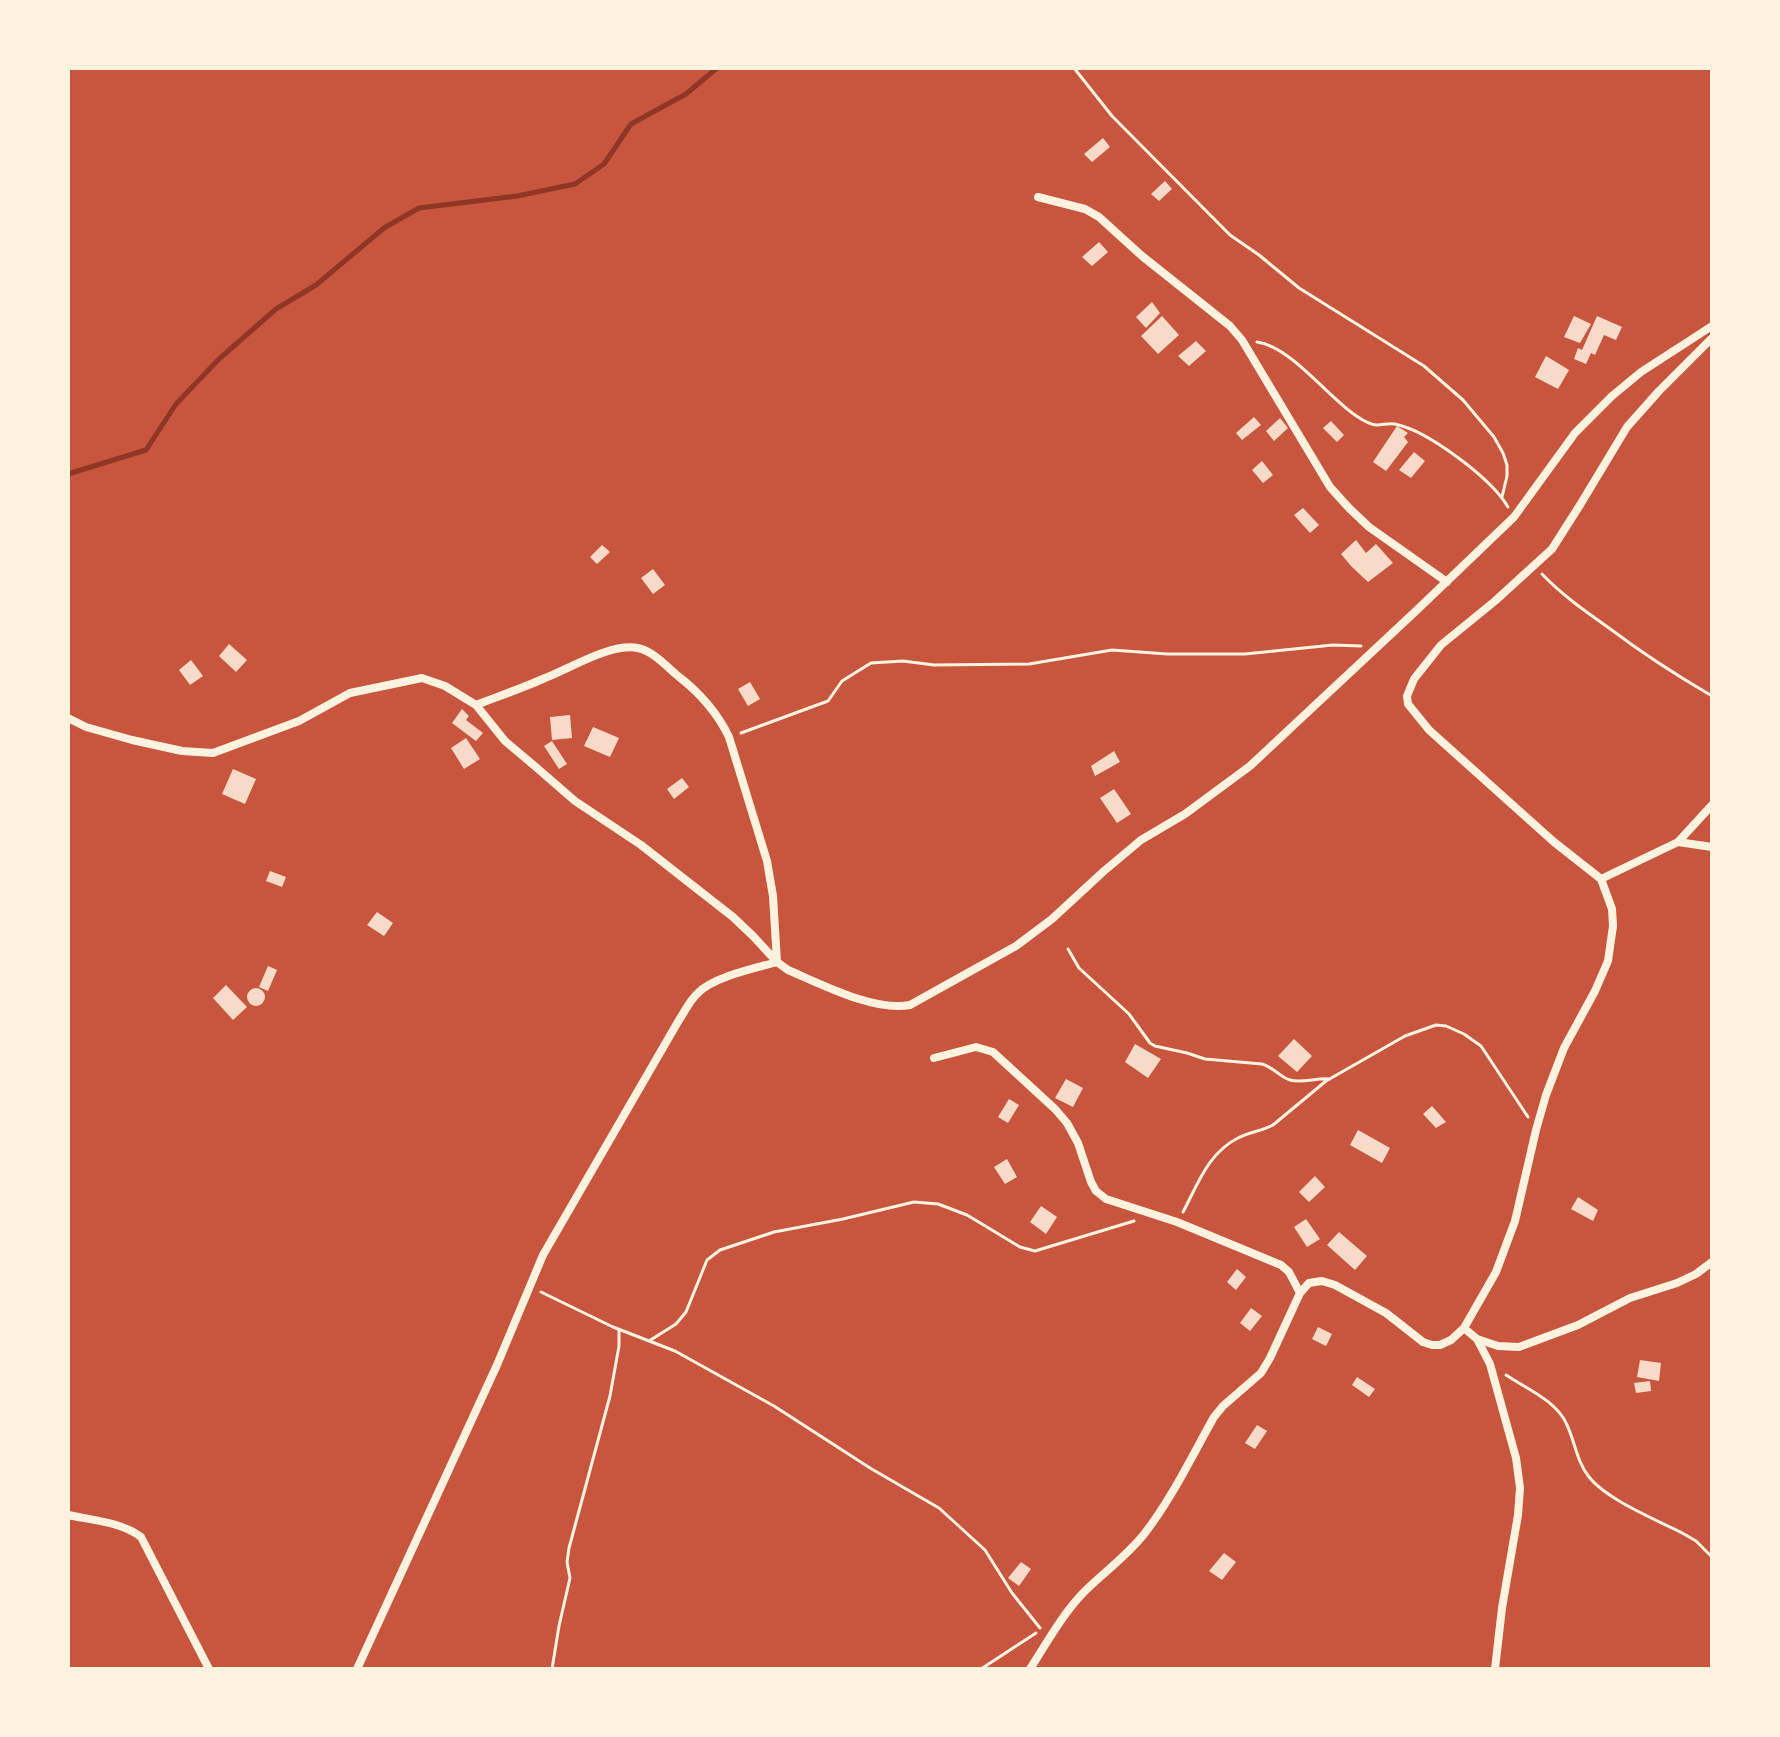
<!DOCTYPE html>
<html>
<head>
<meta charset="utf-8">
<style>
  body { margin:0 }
  #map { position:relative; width:1780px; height:1737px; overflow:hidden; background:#c8553d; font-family:Merriweather,serif }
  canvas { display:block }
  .frame { position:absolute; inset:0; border:70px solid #fff3e0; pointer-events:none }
</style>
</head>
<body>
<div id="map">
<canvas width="1780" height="1737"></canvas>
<div class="frame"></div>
</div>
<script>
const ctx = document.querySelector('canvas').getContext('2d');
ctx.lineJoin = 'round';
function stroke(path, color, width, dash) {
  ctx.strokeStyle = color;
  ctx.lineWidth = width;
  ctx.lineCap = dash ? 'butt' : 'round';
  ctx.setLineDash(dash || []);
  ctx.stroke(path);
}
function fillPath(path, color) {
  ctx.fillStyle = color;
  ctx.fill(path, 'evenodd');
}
const stream = new Path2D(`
  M68,474L146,450L176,404L219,359L276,309L316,285L384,228L419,208L517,196L575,184L604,164L631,124L686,94L717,68`);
const building = new Path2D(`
  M1103,138L1110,147L1092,162L1084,154Z
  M1165,181L1172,189L1159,201L1151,194Z
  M1099,242L1108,252L1092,266L1082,257Z
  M1152,302L1160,313L1146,328L1136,317Z
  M1162,316L1179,335L1158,354L1141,336Z
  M1574,316L1591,324L1580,343L1564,337Z
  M1597,316L1622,327L1616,340L1604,335L1595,355L1591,353L1586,364L1574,359L1578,348L1582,350Z
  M1196,341L1206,351L1189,366L1178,356Z
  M1546,356L1569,370L1558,389L1535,377Z
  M1254,417L1261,425L1242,440L1236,433Z
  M1280,418L1288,428L1274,441L1266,431Z
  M1331,421L1344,435L1337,442L1323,428Z
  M1397,426L1408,433L1404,437L1408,442L1386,471L1373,462Z
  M1414,452L1425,461L1411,478L1399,470Z
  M1262,461L1273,475L1263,483L1252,470Z
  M1303,508L1319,525L1310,533L1294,515Z
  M1356,540L1366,553L1376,544L1393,563L1368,582L1351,566L1341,554Z
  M602,545L610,552L597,564L590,557Z
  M653,569L665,585L653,594L641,578Z
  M229,644L247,660L236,672L219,656Z
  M191,660L203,676L190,685L179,670Z
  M750,682L760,699L748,706L738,689Z
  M462,709L469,716L466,720L483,733L476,741L452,723Z
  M570,715L572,738L552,740L550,717Z
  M593,727L619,738L610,757L584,746Z
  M466,738L480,759L464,769L451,748Z
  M552,741L567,764L559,769L544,746Z
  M1114,751L1120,762L1095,776L1091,766Z
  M233,769L256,779L245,804L222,794Z
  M682,778L689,787L674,799L667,789Z
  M1114,789L1131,814L1117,823L1100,798Z
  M270,871L286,877L282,887L266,881Z
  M377,912L393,923L384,936L367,925Z
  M268,966L277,970L268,991L259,987Z
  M226,985L247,1007L233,1020L213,998Z
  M247 997a9 9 0 1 1 18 0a9 9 0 1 1-18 0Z
  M1294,1039L1312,1056L1297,1072L1278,1056Z
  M1135,1044L1161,1059L1148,1078L1125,1062Z
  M1066,1079L1083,1088L1073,1107L1055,1098Z
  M1009,1099L1019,1105L1008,1123L998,1117Z
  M1432,1106L1446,1122L1436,1128L1423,1114Z
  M1358,1130L1390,1148L1382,1163L1350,1145Z
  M1007,1159L1017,1177L1005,1184L994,1167Z
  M1315,1176L1325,1187L1309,1202L1299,1192Z
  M1578,1197L1598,1210L1593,1221L1571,1209Z
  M1041,1206L1057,1217L1046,1234L1030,1222Z
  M1306,1219L1320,1239L1307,1247L1294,1227Z
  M1339,1232L1367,1256L1355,1270L1327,1245Z
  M1237,1269L1246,1277L1236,1290L1227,1282Z
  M1251,1308L1262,1316L1250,1331L1240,1323Z
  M1318,1327L1332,1334L1326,1346L1312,1339Z
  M1640,1360L1661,1363L1659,1381L1637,1377Z
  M1357,1377L1375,1389L1369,1397L1352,1385Z
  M1650,1381L1651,1391L1636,1393L1634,1383Z
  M1257,1425L1267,1431L1255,1449L1245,1443Z
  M1224,1553L1236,1562L1222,1580L1209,1571Z
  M1021,1562L1031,1569L1019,1586L1008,1578Z`);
const path = new Path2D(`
  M1074,68L1112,116L1230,235L1259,255L1299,288L1424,366L1463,400L1494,437L1503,453L1507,465V476L1502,497
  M1257,342C1291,347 1326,395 1355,415C1361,419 1369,425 1377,425C1383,425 1389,423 1395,424C1428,431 1491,478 1508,507
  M1542,574C1562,595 1585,611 1609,628C1642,653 1676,675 1712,696
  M741,733L828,701L842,681L871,663L903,661L934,665L1029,664L1112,650L1167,654H1245L1333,645L1361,646
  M1068,949L1079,968L1129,1014L1150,1043L1155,1046L1187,1053L1205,1059L1262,1064C1273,1067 1280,1077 1290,1080C1303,1084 1317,1077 1330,1079
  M1183,1212C1198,1184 1208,1153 1238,1138C1249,1132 1262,1131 1273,1125L1326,1081L1405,1036L1436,1025L1446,1026L1464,1034L1481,1046L1528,1117
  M541,1292L613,1327L675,1351L774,1406L870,1468L939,1508L985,1550L1012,1593L1040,1628
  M649,1341L676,1324L686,1312L707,1260L720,1250L774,1232L843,1219L914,1202L938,1204L967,1215L1020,1247L1035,1251L1134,1221
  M1506,1375C1527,1389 1557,1401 1567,1425C1575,1442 1577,1462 1589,1477C1607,1500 1657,1520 1684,1534L1696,1541L1712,1557
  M552,1669L559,1626L570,1578L567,1562L569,1548L610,1396L619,1346V1330
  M981,1669L1036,1633`);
const minor = new Path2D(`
  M1038,197L1085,209L1099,217L1142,256L1230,326L1242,340L1330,487L1349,508L1369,527L1447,582
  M68,718L86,727L132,740L182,751L213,753L299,721L350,693L422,678L445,686L476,705L505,741L537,768L575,801L641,845L733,917L753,936L777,962L788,970C821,984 875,1012 910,1005L1016,946L1052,919L1104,871L1141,840L1185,814L1250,766L1418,609L1514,517L1575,433L1612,396L1641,372L1712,326
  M1678,842L1712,847
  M1601,879L1678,842L1712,805
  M934,1058L976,1047L993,1052L1055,1109L1067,1123L1078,1143L1091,1182L1096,1191L1106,1199L1177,1222L1281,1265L1289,1272L1300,1293
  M1464,1328L1477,1339L1498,1346L1519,1347L1578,1325L1630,1298L1677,1283L1696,1274L1712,1262
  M1477,1339L1490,1364L1516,1458L1520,1488L1518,1515L1502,1608L1495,1669
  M68,1515C91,1520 122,1522 141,1537L209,1669
  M357,1669L497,1365L543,1255L679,1020C685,1011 690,1000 698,993C713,977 756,968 777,962L773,896L767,861L729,737C717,712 700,693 678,676C667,667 653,651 638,648C610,643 571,668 545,678C523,688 499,696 476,705
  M1030,1669C1046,1644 1062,1615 1083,1593C1103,1573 1127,1556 1145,1533C1172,1498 1192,1456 1214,1417L1223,1406L1261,1373L1270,1358L1300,1293L1309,1283L1322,1281L1335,1285L1386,1313L1423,1342L1432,1345H1440L1451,1340L1464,1328L1496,1272L1515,1221L1536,1130L1546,1095L1564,1048L1595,991L1608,961L1613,926L1612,909L1601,879L1554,842L1429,730L1408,704L1407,696L1414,679L1441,645L1495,601L1552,549L1580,505L1627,427L1659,391L1712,338`);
stroke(stream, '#8f3625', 5);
fillPath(building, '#f7dbc8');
stroke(path, '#fff3e0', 3);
stroke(minor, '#fff3e0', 8);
</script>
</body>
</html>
